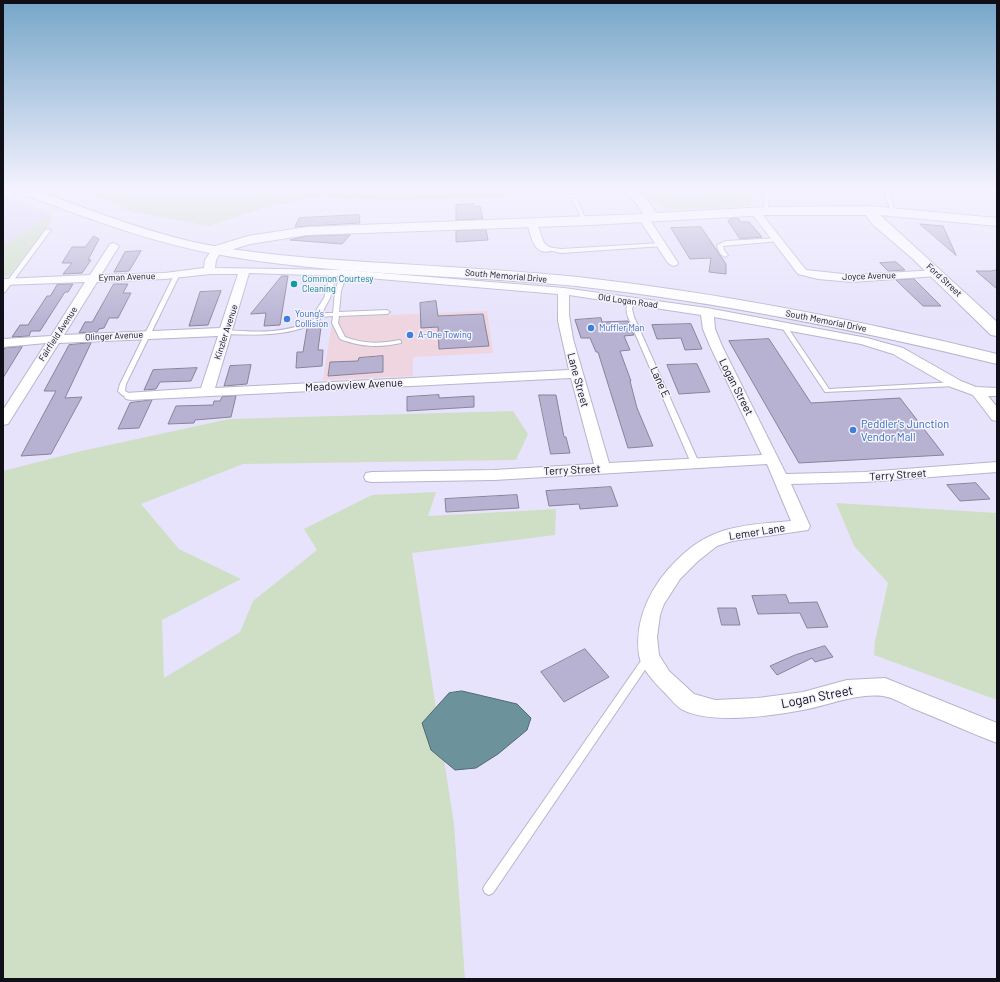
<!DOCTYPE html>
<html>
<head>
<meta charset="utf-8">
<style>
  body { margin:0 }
  #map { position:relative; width:1000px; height:982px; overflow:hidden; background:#e7e3fc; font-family:Barlow,sans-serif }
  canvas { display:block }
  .frame { position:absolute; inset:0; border:4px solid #100e16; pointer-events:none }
</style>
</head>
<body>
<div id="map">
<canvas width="1000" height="982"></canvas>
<div class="frame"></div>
</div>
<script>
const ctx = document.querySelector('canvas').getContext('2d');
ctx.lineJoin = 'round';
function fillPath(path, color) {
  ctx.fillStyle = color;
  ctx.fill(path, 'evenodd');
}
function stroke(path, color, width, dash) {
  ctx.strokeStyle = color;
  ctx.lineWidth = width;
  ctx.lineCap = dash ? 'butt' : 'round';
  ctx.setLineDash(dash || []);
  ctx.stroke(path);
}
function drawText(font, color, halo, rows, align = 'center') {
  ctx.font = font + ' Barlow,sans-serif';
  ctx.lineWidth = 3;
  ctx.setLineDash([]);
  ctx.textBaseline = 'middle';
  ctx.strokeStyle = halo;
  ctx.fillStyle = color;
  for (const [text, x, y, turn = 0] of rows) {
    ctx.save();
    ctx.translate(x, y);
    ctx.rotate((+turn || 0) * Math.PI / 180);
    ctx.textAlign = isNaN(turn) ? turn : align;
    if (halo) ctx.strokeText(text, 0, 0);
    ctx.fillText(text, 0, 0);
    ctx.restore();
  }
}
const commercial = new Path2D(`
  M487,311L493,353L413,357V376L323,380L333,317Z`);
const built = new Path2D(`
  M3,195L51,214L3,246Z`);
const green = new Path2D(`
  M79,188H618L626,195L577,191L516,194L498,198L396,200L339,199L325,195L263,208L209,226L133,212Z
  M637,188H754L751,206L668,210L646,196Z
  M51,214V222L9,276L3,277V246Z
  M513,411L528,434L516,460L243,464L141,504L179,549L241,579L162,620L164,678L240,632L253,601L317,550L304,529L372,495L436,492L428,516L556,509L555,535L412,553L454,824L465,979H3V471L77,452L229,419Z
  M836,503L997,513V700L874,655L875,641L888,583L854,546Z`);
const water = new Path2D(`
  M462,691L517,704L531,718L527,730L498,754L476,768L455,770L431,750L422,723L449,693Z`);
const building = new Path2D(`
  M474,204V207L480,206L483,219L456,220V205Z
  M359,215L360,223L295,227L299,218Z
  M732,218H738L741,222H749L762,237L740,239L728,221Z
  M920,224L943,226L956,255Z
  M701,227L726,264V274L709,272L711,258L690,259L671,228Z
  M486,230L488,240L456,242V231Z
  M350,235L342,244L290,240L307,236Z
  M94,236L99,239L88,260H91L82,273L63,274L72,263H62L72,247H85Z
  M141,251L129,271L114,272L125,252Z
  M896,262L905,270L888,271L880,263Z
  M997,270V289L976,271H991Z
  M282,276H288L280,325L264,326L266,313L251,314Z
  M914,279L941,306H923L896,280Z
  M58,284H73L68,292H65L40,331H31L29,336L12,337L20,325H28L47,296H50Z
  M114,284H128L123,293H131L118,318H109L104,328L99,329L97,332L79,333L85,322H92Z
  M221,291L208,325L189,326L200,292Z
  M436,301L438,316L483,314L489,346L439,349L438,327L421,328L420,303Z
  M601,318L602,322L628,321L632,331L634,335L624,336L630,350L620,351L631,381H630L637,408L653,446L628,448L598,352H596L590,338H581L575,320Z
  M691,324L702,349L685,350L681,338L657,339L652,325Z
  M321,327L318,350H323L322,366L296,368L297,352H303L307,328Z
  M769,339L811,403L900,398L944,455L799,463L729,341Z
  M91,343L65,398L82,397L51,454L21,456L56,391H44L69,345Z
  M22,347L3,378V351L5,348Z
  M383,356V372L328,376L330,362L358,361L359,358Z
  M697,364L710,392L679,394L667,365Z
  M251,365L247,384L224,386L230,366Z
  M197,368L191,381L160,382L156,389L144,390L153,370Z
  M439,395V398L474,396V407L407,411V397Z
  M539,395H556L564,437H566L570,453L551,454Z
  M236,396L231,417L195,420L194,423L168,424L176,406L213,405L214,401H220L222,397Z
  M152,400L139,428L118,429L130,403Z
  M976,483L990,499L960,501L947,485Z
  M611,487L618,506L580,509L579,504L549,506L546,491Z
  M517,495L519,508L446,512L445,499Z
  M786,595L789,603L817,602L828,627L807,628L800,613L758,614L752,596Z
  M718,608H736L740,625H722Z
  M825,646L833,657L815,662L812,658L777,675L770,666L795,655Z
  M585,649L609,677L564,702L541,672Z`);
const lane = new Path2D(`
  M7,188H12L3,192V189Z
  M765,188H769L768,211L766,212L764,211Z
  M883,188H887L895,212L891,211Z
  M572,198L576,199L587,221V222L583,221L572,199Z
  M46,229L51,230L5,292L3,293V287Z
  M778,238L781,240L780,241L723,246L724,250L728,255L725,257C720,255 718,250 717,245L726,241Z
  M661,243L664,245L663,246L561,253L544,249L547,247L561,249Z
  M334,270L337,272L330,298L322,313H333L335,291L341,273L346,272L347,273L341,291L339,312L387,310L390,312L387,314L339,316L338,323L345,337C363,344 379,344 399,340L401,341V343C379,348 361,347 340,339L332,323L333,316L321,317L319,321C289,337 258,335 225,334L222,332L225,330C257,332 285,335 314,319L317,309L324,298L331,272Z
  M174,275L179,276L126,384L125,391L134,396L131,398L122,395L118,391L120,384Z
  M632,299L635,301L632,309L634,317L699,463L698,465L695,466L691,463L628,317C626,311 625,302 632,299Z
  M784,324L786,325L829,389L956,382L959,384L956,386L825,392L781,326Z
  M648,654L651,655L653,658L651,661L493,893L489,895L485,893L483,889L485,885L645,655Z`);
const street = new Path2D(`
  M755,208L758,209L806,270L852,275L937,270L943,273L937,276L852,282L818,279L798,274L750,211Z
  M644,216L648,217L678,263L677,265L673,266L668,263L639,219Z
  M532,220L537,223L544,243L552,249L551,251C533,256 531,235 527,223Z
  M114,243L119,246L101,275L165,273L204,268L205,260L213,248L217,247L222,250L216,260L215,268L344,270L564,288L707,308L867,338L903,348L961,381L976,387L997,388V396H988L997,407V421L992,420L973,395L951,387L893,354L861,344L714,317L715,329L722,346L786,474L865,472L997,462V472L865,482L791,484L810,526L808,530L732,541L717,546L698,561L680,579L664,604L660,615L657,637L659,655L669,671L694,694L715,700L758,698L803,692L847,680L885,678L997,723V743C968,732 940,719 912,708C904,704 892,697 883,696C855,693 830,705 803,710C771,716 709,725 681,709C675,705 669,697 663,691C654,682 641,668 639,655C634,618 652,584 678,559C712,525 746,525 791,521L767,464L494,480L372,482L366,481L364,477L366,473L372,472L494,470L594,464L571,378L131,400L126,399L124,396L126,393L201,388L218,336L59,343L8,424L3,425V410L46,343L3,347V339L51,336L85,282L3,285V279L90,275L110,244ZM249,273L344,276L558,294V321L569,370L215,388ZM210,274H238L220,328L64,335L97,282L165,279ZM569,295L701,315L703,329L710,346L762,455L609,463L573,339L569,315Z`);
const secondary = new Path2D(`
  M622,188H635L647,199L656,213L766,207L869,206L997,218V226L880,215L997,322V336L991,335L913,259L872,224L866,215H766L591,225L307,235L250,244L217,254L212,253L210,250L212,247L248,236L307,227L643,214L637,204Z`);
const highway = new Path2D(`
  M12,188H29C83,207 137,229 193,242C250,254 308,258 366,262C436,266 507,270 578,277C720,293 859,320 997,354V364C858,330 718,302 576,286C457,274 333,276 215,254C145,241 80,215 14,191Z`);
const markers = [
  [294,284,4,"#0f9aa8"],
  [287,319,4,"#3f7fe0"],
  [591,328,4,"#3f7fe0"],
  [410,335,4,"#3f7fe0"],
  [853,430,4,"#3f7fe0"]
];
const farStreetnames = [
  ["South Memorial Drive",506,276,5],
  ["Joyce Avenue",869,276,-2],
  ["Eyman Avenue",127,277,-2],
  ["Ford Street",944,280,43],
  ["Old Logan Road",628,301,8],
  ["South Memorial Drive",826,321,11],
  ["Kinzler Avenue",226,332,-72],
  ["Fairfield Avenue",58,334,-57],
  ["Olinger Avenue",114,336,-3]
];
const farCulturenames = [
  ["Common Courtesy",302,279],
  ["Cleaning",302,289]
];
const farShopnames = [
  ["Young's",295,314],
  ["Collision",295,324],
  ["Muffler Man",599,328],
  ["A-One Towing",418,335]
];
const streetNames = [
  ["Lane Street",578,380,75],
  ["Lane E",660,382,66],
  ["Meadowview Avenue",354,385,-3],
  ["Logan Street",736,387,63],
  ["Terry Street",572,470,-3],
  ["Terry Street",898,475,-4],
  ["Lemer Lane",757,532,-9]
];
const shopNames = [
  ["Peddler's Junction",861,424],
  ["Vendor Mall",861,437]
];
const nearStreetnames = [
  ["Logan Street",817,697,-11]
];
fillPath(commercial, '#eed5df');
fillPath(built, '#dad5f5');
fillPath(green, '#cfdfc6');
fillPath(water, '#6c929b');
stroke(water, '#506a73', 1);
fillPath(building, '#b7b2d1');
stroke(building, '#87839a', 1);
stroke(lane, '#b8b4cc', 2);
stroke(street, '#b8b4cc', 2);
stroke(secondary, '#b8b4cc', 2);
stroke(highway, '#b8b4cc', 2);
fillPath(lane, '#fff');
fillPath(street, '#fff');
fillPath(secondary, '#fff');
fillPath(highway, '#fff');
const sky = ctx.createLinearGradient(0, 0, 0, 325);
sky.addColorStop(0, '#76a6c9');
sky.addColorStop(0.58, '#f4f2fe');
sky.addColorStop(1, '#f4f2fe00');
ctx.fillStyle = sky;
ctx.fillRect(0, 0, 1000, 325);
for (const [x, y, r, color] of markers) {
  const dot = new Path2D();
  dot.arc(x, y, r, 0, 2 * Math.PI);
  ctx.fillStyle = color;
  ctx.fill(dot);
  stroke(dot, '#f4f2fc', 1.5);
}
drawText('9px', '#100e16', '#f4f2fc', farStreetnames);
drawText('9px', '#0d838f', '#f4f2fc', farCulturenames, 'left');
drawText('9px', '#366cbe', '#f4f2fc', farShopnames, 'left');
drawText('11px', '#100e16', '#f4f2fc', streetNames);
drawText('11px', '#366cbe', '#f4f2fc', shopNames, 'left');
drawText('13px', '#100e16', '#f4f2fc', nearStreetnames);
</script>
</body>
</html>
